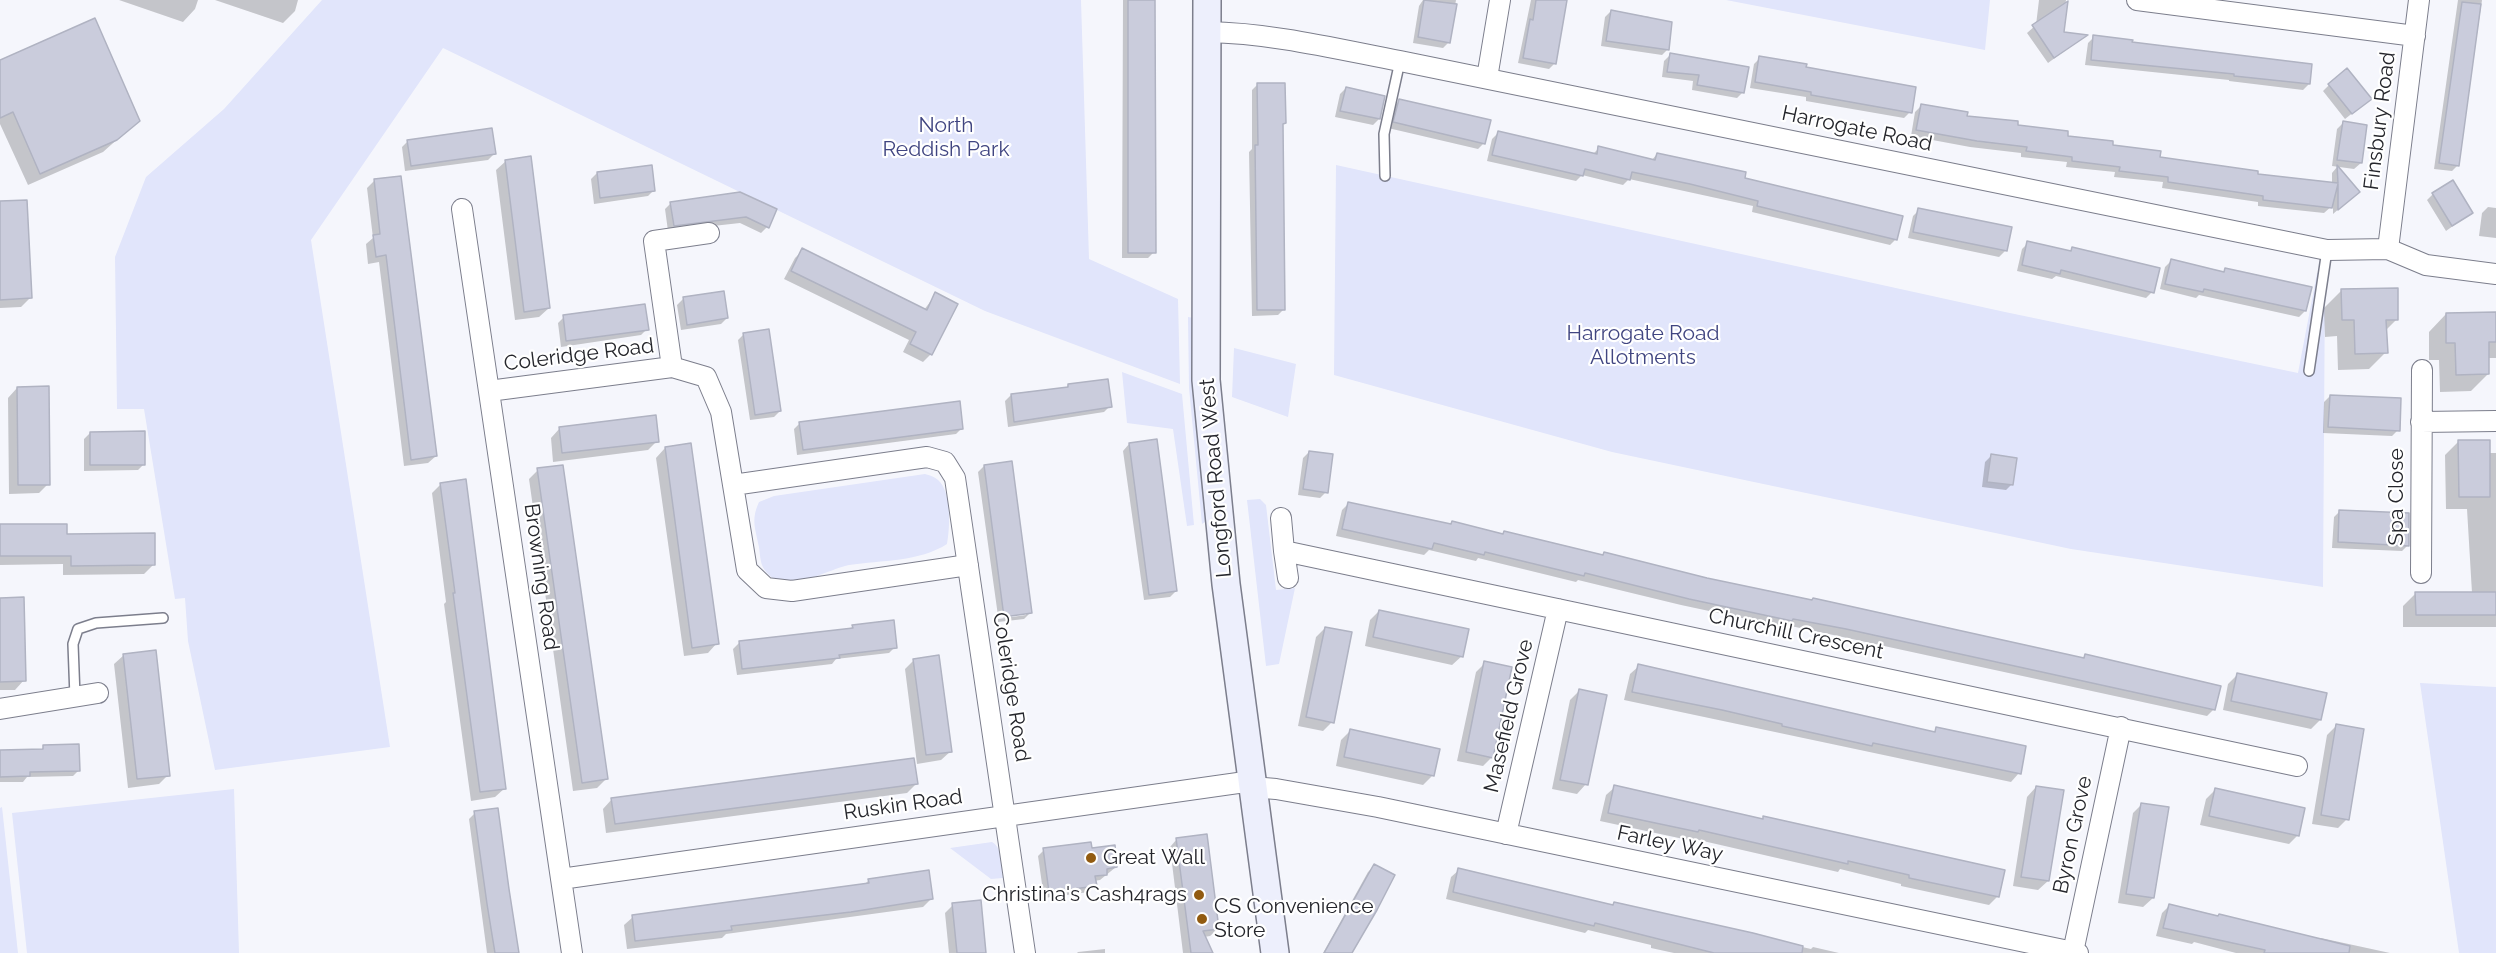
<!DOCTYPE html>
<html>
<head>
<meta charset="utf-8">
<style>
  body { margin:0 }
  canvas { display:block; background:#f5f6fc }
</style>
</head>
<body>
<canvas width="2496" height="953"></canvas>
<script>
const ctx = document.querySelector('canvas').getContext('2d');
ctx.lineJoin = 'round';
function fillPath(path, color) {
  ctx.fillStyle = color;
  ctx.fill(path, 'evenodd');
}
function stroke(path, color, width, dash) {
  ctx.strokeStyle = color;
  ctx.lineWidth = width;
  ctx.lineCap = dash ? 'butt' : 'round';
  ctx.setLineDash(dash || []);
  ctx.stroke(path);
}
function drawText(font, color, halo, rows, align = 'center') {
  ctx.font = font + ' Raleway,sans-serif';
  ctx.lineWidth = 4.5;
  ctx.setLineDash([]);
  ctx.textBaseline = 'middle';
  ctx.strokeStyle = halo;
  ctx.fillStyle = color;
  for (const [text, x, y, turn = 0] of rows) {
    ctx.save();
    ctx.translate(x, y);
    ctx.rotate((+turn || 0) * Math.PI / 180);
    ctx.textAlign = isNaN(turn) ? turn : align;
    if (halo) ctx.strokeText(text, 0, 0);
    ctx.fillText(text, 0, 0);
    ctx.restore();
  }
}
const green = new Path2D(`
  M322,0H1081L1089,259L1178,299L1180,384L985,311L443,48L311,240L390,747L215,770L188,641L185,598L175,599L144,409H117L115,257L146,177L224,109Z
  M1726,0H1990L1985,50Z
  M1336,165L2005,312L2298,373L2317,273L2325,275L2323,587L2071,549L1612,452L1334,375Z
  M1188,317L1194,318L1208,520L1202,524L1189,388Z
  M1234,348L1296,364L1288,417L1232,397Z
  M1122,372L1182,394L1194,525L1187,526L1173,429L1127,423Z
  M925,474C929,475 935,477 938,480C952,492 950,528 947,544C919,562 882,560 849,565C825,570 782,598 764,569C760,563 760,553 759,547C755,527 751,520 759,502L774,496Z
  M1260,499L1266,505L1276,590L1295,588L1279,664L1266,666L1247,500Z
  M2420,683L2496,687V953H2459Z
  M234,789L239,953H27L12,813Z
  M2,807L18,953H0V808Z
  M992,842C1003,848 1001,866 1003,878L991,879L950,848Z`);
const shadow = new Path2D(`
  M119,0H198L195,9L183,22Z
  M215,0H298L295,11L283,23Z
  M1123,0H1155L1153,5L1154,252L1148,258H1122Z
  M1423,0H1456L1449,42L1443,48L1413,43L1419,6Z
  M1531,0H1567L1555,63L1549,69L1518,63Z
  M2039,0H2066L2062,33L2085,36L2048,63L2027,33L2036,25Z
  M2458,0H2482L2458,165L2452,171L2434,169Z
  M1611,11L1650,17V21L1668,49L1662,55L1601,46L1605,17Z
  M2094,37L2131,44L2309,84L2303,90L2229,81V80L2085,65L2088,43Z
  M1670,55L1743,92L1737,98L1692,90L1693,81L1662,77L1664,61Z
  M1760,58L1910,112L1904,118L1806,101V97L1750,88L1754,64Z
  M0,62L138,121L103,152L28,185L0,124Z
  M1258,84L1285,123L1281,126L1284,309L1278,315L1252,316L1249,152L1252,149V90Z
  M2329,85L2364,104L2345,119L2323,91Z
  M1346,88L1379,119L1373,125L1335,117L1340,94Z
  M1399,101L1484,143L1478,149L1388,128L1393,107Z
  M1921,106L2158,158L2256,176L2332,184V173L2337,167L2358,192L2333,214V205L2324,213L2258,206V202L2162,188L2163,182L2114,177L2115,172L2066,167L2067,162L2021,157V153L1970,147L1911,136L1915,112Z
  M2343,123L2361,163L2354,169L2332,166L2337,129Z
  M1498,133L1593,154L1599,148L1651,161L1657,154L1743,179L1896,239L1890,245L1752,212L1753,206L1629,179L1623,185L1582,175L1576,181L1487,161L1492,139Z
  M408,141L494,154L488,160L405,171L402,147Z
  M506,161L549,308L539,317L515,320L496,170Z
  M597,173L654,190L648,196L594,204L591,179Z
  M374,181L436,456L428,463L404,466L379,262L368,264L366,244L373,238L367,188Z
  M739,194L767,227L761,233L740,223L668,231L665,209L671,203Z
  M2433,194L2471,213L2446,231L2427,200Z
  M0,203L30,298L21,307L0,308Z
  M2488,207L2496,208V238L2479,236L2482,213Z
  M1919,210L2005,251L1999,257L1908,238L1913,216Z
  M2028,243L2069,253L2073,249L2152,292L2146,298L2056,276L2052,279L2017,271L2022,249Z
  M803,250L924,310L936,294L931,354L923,362L903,352L909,340L784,279L795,258Z
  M2171,261L2222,273L2225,270L2305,311L2299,317L2199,295L2196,298L2160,289L2165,267Z
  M2341,291L2397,319L2385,331L2386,352L2369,369L2338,370L2337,336L2325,337L2324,308Z
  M683,299L727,318L721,324L681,330L677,305Z
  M2446,314H2496V358H2488V374L2471,391L2440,392L2439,360H2429V332Z
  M564,317L647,329L641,335L561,347L558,323Z
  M744,334L780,411L774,417L750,420L738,340Z
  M1068,385L1110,406L1104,412L1008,427L1005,401L1011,395L1065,389Z
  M17,388L48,484L39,493L9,494L8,398Z
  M2330,396L2398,430L2392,436L2323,433L2324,402Z
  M800,423L962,428L956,434L797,455L794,429Z
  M560,428L657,441L648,450L553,462L551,438Z
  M90,433L144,464L138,470L84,471V439Z
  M2458,442L2488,453H2496V627H2403V606L2416,593H2472L2467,509H2446L2445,455Z
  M1129,444L1176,591L1170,597L1144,600L1123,451Z
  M665,448L717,643L708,653L684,656L656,458Z
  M1309,452L1326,492L1320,498L1298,495L1303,458Z
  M1991,456L2012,484L2006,490L1982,487L1985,462Z
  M984,466L1030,613L1024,619L998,622V619L1026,615V612L998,616L978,472Z
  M538,470L606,779L597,788L573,791L529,479Z
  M441,484L505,788L495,797L471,801L444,604L446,602L432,493Z
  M1349,503L2082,659L2085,655L2214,709L2207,716L1838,636L1786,625L1784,627L1681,605L1578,580L1576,582L1478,558L1476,561L1429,550L1424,555L1336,536L1342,510Z
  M2340,511L2408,545L2402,551L2332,548L2334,517Z
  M0,526L65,536L153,565L144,574L63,575V564L0,565Z
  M0,599L24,680L15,690H0Z
  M1379,611L1462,656L1452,665L1365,646L1370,620Z
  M853,626L895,647L889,653L836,659L832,664L737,675L733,649L739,643L849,630Z
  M1325,628L1332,722L1323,731L1298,726L1316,637Z
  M124,655L168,775L159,784L128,788L114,664Z
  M914,660L951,751L941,760L917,764L905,669Z
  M1485,663L1492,757L1483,766L1457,761L1476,672Z
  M1639,666L1932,733L1937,729L2019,773L2011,782L1624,700L1630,674Z
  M2237,675L2320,720L2311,729L2223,710L2228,684Z
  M1579,691L1586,784L1577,794L1552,789L1570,700Z
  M2336,726L2347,819L2338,828L2312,824L2327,735Z
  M1350,731L1438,750L1432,776L1423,785L1336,766L1341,740Z
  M44,747L79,770L73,776L27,777L23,782H0V752L40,751Z
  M916,784L907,793L606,833L603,809L612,799Z
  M1615,787L1761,821L1764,818L2003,871L1997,897L1989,905L1901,886V884L1840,869L1838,872L1690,838L1688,840L1600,821L1606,795Z
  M2036,787L2048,881L2038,890L2013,886L2027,797Z
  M2215,790L2298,835L2289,844L2200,825L2206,799Z
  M2142,804L2153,898L2143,907L2118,903L2133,813Z
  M475,813L516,953H487L469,819Z
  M1177,839L1218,929L1210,936L1204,937L1211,953H1183L1170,847Z
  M1044,850H1090L1116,867L1100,880L1094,881L1095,886L1089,892L1044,898L1038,856Z
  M1374,866L1351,953H1323L1368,872Z
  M1459,870L1611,907L1614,904L1811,949L1813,947L1839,953H1674L1651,948V945L1588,930L1585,933L1446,899L1451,877Z
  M869,880L932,898L923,907L726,934L722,938L627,949L624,925L633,917L864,885Z
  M980,902L986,953H949L945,913L953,905Z
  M2169,906L2319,940L2321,938L2390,953H2236L2194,942L2192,944L2156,936L2162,913Z
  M1105,949V953H1077L1078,952Z`);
const building = new Path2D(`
  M1128,0H1155L1156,253H1128Z
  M1424,0L1457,4L1450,43L1418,37Z
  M1536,0H1567L1556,64L1523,58L1530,19L1533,20Z
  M2068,1L2064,32L2088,35L2054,58L2032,25Z
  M2462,2L2481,4L2459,166L2439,163Z
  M1611,10L1672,22L1669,50L1606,41Z
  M95,18L140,121L117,140L40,174L13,112L0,118V60Z
  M2093,35L2133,40L2132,42L2312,64L2310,84L2234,76V74L2091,60Z
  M1670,53L1749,67L1744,93L1697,85L1699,75L1667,72Z
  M1759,56L1807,64L1806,67L1916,87L1912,113L1811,95V92L1755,82Z
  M2347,68L2372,99L2352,114L2328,84Z
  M1257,83H1285L1286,123L1283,124L1285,310H1257L1255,145H1258Z
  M1346,87L1385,96L1380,119L1340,111Z
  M1399,99L1491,120L1485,144L1393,122Z
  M1921,104L1968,112L1967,116L2018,121V125L2068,131V136L2113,141V145L2161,151L2160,157L2258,171V174L2338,183L2337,165L2360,192L2338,210V184L2332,208L2263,200V196L2168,182V177L2119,171L2120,167L2072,161V157L2026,151L2027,147L1977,141L1916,130Z
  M2343,121L2367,125L2362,163L2337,160Z
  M492,128L496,154L411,166L407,140Z
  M1498,131L1597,154L1598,146L1655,160L1657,153L1746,172L1745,178L1903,216L1897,240L1757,206L1758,201L1690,184L1632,172L1630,180L1585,169L1583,176L1492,155Z
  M531,156L550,308L524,312L505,160Z
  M652,165L655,191L600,198L597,172Z
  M401,176L437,456L411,460L386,255L376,257L373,235L380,234L374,179Z
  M2453,180L2473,213L2452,226L2432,193Z
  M740,192L777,209L769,228L746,217L674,226L670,202Z
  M27,200L32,298L0,300V201Z
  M1918,208L2012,227L2007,251L1913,232Z
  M2027,241L2071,251L2072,247L2160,268L2154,293L2061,270L2060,274L2022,265Z
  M802,248L927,310L935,292L958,304L932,355L910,344L916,332L791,271Z
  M2171,259L2224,272L2225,268L2312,287L2306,311L2204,289L2203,292L2165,284Z
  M2398,288V320H2386L2388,353L2355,354L2354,320H2342L2341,289Z
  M724,291L728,318L687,325L683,297Z
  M645,304L649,330L566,341L563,315Z
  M2496,312V342H2489V374L2456,375L2455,343H2446V313Z
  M769,329L781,411L755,415L743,333Z
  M1108,379L1112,407L1014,422L1011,394L1068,387V384Z
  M49,386L50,485H18L17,387Z
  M2330,395L2401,398L2400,431L2328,427Z
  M960,401L963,429L803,450L799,422Z
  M656,415L659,442L562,453L559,427Z
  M145,431V465H90V432Z
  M1157,439L1177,591L1149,595L1129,443Z
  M2458,440H2490V497H2459Z
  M691,443L719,644L692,648L665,447Z
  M1309,451L1333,454L1328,493L1303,489Z
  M1991,454L2017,458L2013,485L1987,482Z
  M1012,461L1032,613L1004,617L984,465Z
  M563,465L608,779L582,783L537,468Z
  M466,479L506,789L480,792L453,593H455L440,483Z
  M1348,502L1451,524L1452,521L1503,534L1504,531L1603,555L1604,552L1707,578L1812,600L1813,598L2084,658L2085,654L2221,686L2215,710L1846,629L1793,619L1792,621L1689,599L1585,573L1584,576L1485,552L1484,555L1434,543L1432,549L1342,529Z
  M2339,510L2409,513V546L2338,542Z
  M0,524H67V534L155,533V565L71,566V556H0Z
  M2415,592H2496V615H2416Z
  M24,597L26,681L0,682V598Z
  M1379,610L1469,629L1463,657L1373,637Z
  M894,620L897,648L839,655L840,658L742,669L739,641L853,628L852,625Z
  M1325,627L1352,632L1334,723L1306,717Z
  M156,650L170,776L137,779L123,654Z
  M939,655L952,752L926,755L913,659Z
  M1484,661L1512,667L1493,758L1466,752Z
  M1638,664L1935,732L1936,727L2026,746L2021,774L1873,743L1872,746L1782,726V724L1722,710L1632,692Z
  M2237,673L2327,693L2321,720L2231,701Z
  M1579,689L1607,695L1588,785L1560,780Z
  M2336,724L2364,729L2349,820L2321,815Z
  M1350,729L1440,749L1434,776L1344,757Z
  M79,744L80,771L30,772V776L0,777V750L43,749V745Z
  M914,758L918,784L615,824L611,798Z
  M1614,785L1763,819V816L2005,870L1999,897L1909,878V875L1848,861V864L1699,830L1698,832L1608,813Z
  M2036,786L2064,790L2049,881L2021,877Z
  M2215,788L2305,808L2299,836L2209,816Z
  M2141,803L2169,807L2154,898L2126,894Z
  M498,808L509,889L519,953H495L487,904L474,811Z
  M1207,834L1219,929L1203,931L1213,953H1191L1176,838Z
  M1091,842L1092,848L1115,845L1117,867L1107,869V875L1095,876L1097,886L1049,892L1043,848Z
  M1374,864L1395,875L1377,910L1352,953H1324Z
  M1458,868L1613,905L1614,902L1753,933L1803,946L1802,953H1714L1595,923L1594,926L1453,892Z
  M929,870L933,899L851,912L731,926L732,930L635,941L632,915L869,883L868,879Z
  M981,900L986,953H957L952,903Z
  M2169,904L2218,916L2219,914L2350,946L2349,953H2264L2265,950L2163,928Z`);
const lane = new Path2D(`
  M1385,176L1384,134L1400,61
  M2309,371L2327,250
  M75,697L73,644L78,629L96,623L163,618`);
const street = new Path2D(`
  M2137,0L2415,36
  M1207,32C1272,33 1337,49 1400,61L2327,250L2388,249L2426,265L2496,274
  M1487,78L1500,0
  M462,209L572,953
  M2388,249L2419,0
  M672,367L654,241L709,233
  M489,391L672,367L706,377L721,412L747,570L766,588L792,591L968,565
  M2421,422L2496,421
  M733,485L927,457L945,462L955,478L1025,953
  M1281,518L1284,551L2297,766
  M1284,551L1288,578
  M2421,573L2422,370
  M0,709L98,693
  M1252,787L1276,789L1378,807L2078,953
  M1506,834L1558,609
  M561,879L1252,781
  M2073,952L2121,727`);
const secondary = new Path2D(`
  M1207,0L1206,380L1226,584L1275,953`);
const markers = [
  [1091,858,6,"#925b11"],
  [1199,895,6,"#925b11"],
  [1202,919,6,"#925b11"]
];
const streetNames = [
  ["Finsbury Road",2380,121,-83],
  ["Harrogate Road",1857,129,12],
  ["Coleridge Road",579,355,-7],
  ["Longford Road West",1216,478,-95],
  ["Spa Close",2397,497,-90],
  ["Browning Road",541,577,82],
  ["Churchill Crescent",1796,634,12],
  ["Coleridge Road",1011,687,81],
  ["Masefield Grove",1509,716,-77],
  ["Ruskin Road",903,805,-8],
  ["Byron Grove",2073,835,-78],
  ["Farley Way",1670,844,12]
];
const parkNames = [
  ["North",946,126],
  ["Reddish Park",946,150],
  ["Harrogate Road",1643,334],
  ["Allotments",1643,358]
];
const poiNames = [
  ["Great Wall",1103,858],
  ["Christina's Cash4rags",1187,895,"right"],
  ["CS Convenience",1214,907],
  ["Store",1214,931]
];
fillPath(green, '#e1e5fb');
fillPath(shadow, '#0003');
fillPath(building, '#caccdc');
stroke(building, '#b0b3c2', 1.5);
stroke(lane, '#7c7e8c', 12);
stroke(street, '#7c7e8c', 22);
stroke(secondary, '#7c7e8c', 30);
stroke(lane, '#fff', 9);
stroke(street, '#fff', 20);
stroke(secondary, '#edeffc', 27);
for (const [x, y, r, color] of markers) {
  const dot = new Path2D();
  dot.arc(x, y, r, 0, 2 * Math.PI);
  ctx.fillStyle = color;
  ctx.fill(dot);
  stroke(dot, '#fff', 2);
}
drawText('21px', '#25262c', '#fff', streetNames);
drawText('21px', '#404581', '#fff', parkNames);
drawText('21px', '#25262c', '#fff', poiNames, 'left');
</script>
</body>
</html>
